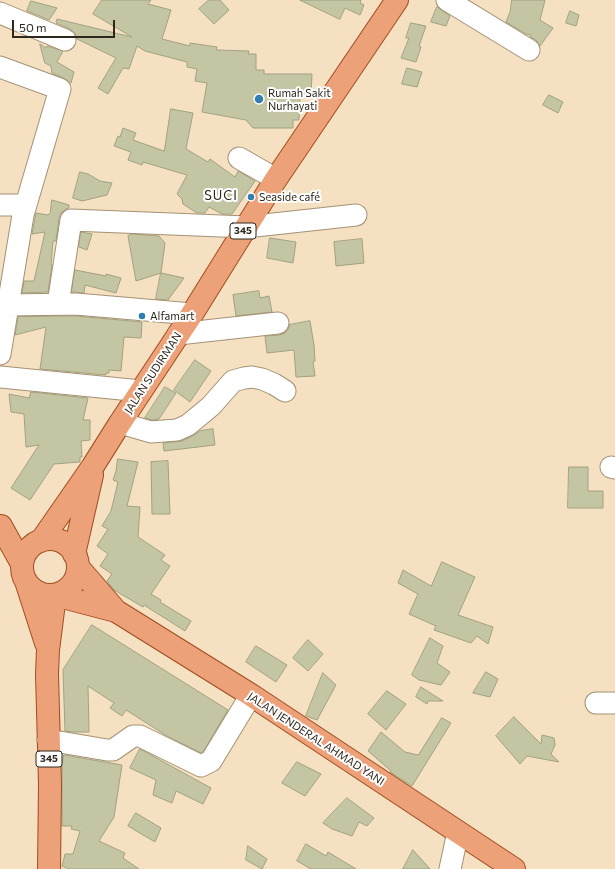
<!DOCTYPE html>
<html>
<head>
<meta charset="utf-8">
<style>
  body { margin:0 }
  #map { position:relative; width:615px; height:869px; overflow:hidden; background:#f5e0c2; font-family:Commissioner,sans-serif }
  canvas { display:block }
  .scale { position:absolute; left:12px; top:20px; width:103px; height:18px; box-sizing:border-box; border:2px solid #2f271c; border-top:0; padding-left:5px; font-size:12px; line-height:14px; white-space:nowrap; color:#2f271c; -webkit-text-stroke:3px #fff; paint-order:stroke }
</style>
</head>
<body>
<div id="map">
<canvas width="615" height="869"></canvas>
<div class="scale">50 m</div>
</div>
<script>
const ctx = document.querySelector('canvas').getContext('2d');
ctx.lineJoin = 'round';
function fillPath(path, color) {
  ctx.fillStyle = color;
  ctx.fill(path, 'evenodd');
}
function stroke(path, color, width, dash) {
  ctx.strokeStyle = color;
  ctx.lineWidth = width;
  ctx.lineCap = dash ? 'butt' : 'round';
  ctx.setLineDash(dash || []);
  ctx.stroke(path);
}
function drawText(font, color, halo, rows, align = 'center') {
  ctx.font = font + ' Commissioner,sans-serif';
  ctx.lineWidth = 4;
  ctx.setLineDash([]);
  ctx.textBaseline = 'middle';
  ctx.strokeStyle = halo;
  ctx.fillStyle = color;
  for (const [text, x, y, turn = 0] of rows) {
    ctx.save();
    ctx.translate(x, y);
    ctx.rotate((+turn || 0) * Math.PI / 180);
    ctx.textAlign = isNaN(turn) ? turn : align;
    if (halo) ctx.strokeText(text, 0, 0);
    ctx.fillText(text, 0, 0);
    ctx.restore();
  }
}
const building = new Path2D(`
  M102,0H151L148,4L171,10L162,39L190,46V43L217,47L216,50L249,51L248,54H256V70H264V74H312L311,94H300L299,120H293V128H253L246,120L202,112L207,83L195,81L197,69L187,67V62L145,51L137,46L129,69L123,68L108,94L98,88L116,58L77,39L75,33L70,29L56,23L57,19L132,37L93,14Z
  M209,0H220L229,10L214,24L199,9Z
  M300,0H361L360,3L364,5L360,15L345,8L340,19Z
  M512,0H545L540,20L553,28L540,46L536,40L530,37L531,35L526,34L506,22L510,12Z
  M31,1L57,8L49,20L27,11Z
  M437,7L450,16L446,26L431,22Z
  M570,11L579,15L576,26L566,23Z
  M411,23L426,26L419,46L421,47L416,62L401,58L409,38H406Z
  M40,44L46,48L47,46L63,51L57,62L74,72L71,83L64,78L52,73L51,66L45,63Z
  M407,68L422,72L417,87L402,84Z
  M549,95L563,102L558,113L543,105Z
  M171,109L193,113L186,149L208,162L210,159L235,177L238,171L255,181L232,214H222L209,207L205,213H197L183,204L182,199L177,194L187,175L143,162L142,165L128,160L131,152L114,146L118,136L120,137L123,128L136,133L133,140L164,151Z
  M80,172L88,174L100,181L112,183L107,195L82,201L73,198Z
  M52,200L69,205V208L66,209L61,213L59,218L56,241H53L51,265H52L48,292L22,293L24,281H34L45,232L32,234L36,213L48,215L50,213Z
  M81,232L92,234L87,250L79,247Z
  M132,234L159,236L165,243L161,273L136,281L128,236Z
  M270,238L296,242L293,263L267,258Z
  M362,239L364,263L336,266L334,242Z
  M75,270L106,276V274L121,278L116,293L85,285L84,293L72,292Z
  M161,273L184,278L168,300L156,299Z
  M259,291L260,298L269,296L272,312L236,316L233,295Z
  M76,316L142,322L141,338L124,337L121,371L109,370V373H106V375L40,369L46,327L15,335L18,317Z
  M310,321L314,345L315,361L313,362L315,376L296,377L294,350L267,353L265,336L279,335L285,333L289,328V325Z
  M195,360L211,371L190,402L174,390Z
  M165,387L176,393L159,419L152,420L145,418Z
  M31,392L88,398L83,420H90V440L81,441L82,457H80V462L54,464L30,500L11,488L39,445L26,447L24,414L11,412L9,394L29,398Z
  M213,429L215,445L164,451L163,443L182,441L193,436L200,431Z
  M118,459L138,462L127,506L140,507L138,537L165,555L161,560L170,566L151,594L161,600L160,602L191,621L185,631L144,605L143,607L114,590L107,581L112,574L100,566L108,554L97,546L108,529L102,526L111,511L118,482L113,480L116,471Z
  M168,461L170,514H152L151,462Z
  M569,467H588V491H603V508H568Z
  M442,562L475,577L458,615L493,627L488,644L477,636L471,643L434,630L436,626L409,614L418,594L398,583L403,570L431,586Z
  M92,625L228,710L203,752L201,753L167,736L126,710L122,716L110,708L114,703L88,686L89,732H73L65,731L63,670Z
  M430,638L443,646L437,663L450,672L441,685L419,680L412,675Z
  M308,640L323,654L308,671L293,658Z
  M256,646L287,665L276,682L246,662Z
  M486,672L498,679L490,697L473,693Z
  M323,673L336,685L317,720L306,716Z
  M421,687L443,701H428L427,704L416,697Z
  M387,691L406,704L386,730L368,714Z
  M514,717L541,744L542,735L554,738L555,745L551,754L559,762L527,756L520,764L496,736Z
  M442,718L451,723L412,786L390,772L391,771L368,751L381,732L405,752L418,755Z
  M140,749L211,788L203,804L176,791L172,803L153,795L156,780L130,768Z
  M64,755L122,765L114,817L99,841L125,853L123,858L139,869H69L62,866L65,854H73L80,831L71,829L72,826H62V764Z
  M297,762L321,774L305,796L282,783Z
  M347,798L374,818L367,826L359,822L352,836L332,829L323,823Z
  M136,813L161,828L155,842L128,826Z
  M306,844L326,856L328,852L356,869H311L297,861Z
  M248,846L267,859L262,869L246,860Z
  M413,850L430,869H403Z`);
const minor = new Path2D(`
  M447,0L529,50
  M0,13L65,40
  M0,67L60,89L23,215L0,354
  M239,158L276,179
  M0,205H26
  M58,304L71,220L246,227L356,215
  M8,305L76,304L192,314
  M178,334L278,323
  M0,377L141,391
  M120,423L151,432L177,430L188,425L211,406L233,381L244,378L252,377L262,379L274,384L285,391
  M611,467L615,468
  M596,703H615
  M48,740L107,750H113L133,736H140L201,766L211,761L251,695
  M450,869L458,832`);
const major = new Path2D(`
  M1,526L22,564
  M22 567a28 28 0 1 1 56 0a28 28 0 1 1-56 0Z
  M41,541L93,466L120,423L192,314L276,179L397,0
  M74,554L92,475
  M78,567L116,611L251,695L514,869
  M26,581L46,643
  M55,595L116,611
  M49,869L50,784L47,674L48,650L55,595`);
const markers = [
  [259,99,5,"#317eb1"],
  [251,197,4,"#317eb1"],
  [142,316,4,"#317eb1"]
];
const shields = [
  [243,231,26],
  [49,759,26]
];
const shieldNames = [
  ["345",243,231],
  ["345",49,759]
];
const poiNames = [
  ["Rumah Sakit",268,93],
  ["Nurhayati",268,106],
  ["Seaside café",259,197],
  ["Alfamart",150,316]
];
const streetNames = [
  ["JALAN SUDIRMAN",153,373,-57],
  ["JALAN JENDERAL AHMAD YANI",316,739,33]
];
const quarterNames = [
  ["SUCI",221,196]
];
fillPath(building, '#c3c5a3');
stroke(building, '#a0a281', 1);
stroke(minor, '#a59175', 23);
stroke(major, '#a14d1e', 24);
stroke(minor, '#fff', 21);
stroke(major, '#eca179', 22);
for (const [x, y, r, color] of markers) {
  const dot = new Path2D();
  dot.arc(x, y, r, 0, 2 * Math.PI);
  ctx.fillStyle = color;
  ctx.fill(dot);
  stroke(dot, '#fff', 1.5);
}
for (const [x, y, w] of shields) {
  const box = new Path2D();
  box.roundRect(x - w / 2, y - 8, w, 16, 3);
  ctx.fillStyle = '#fff';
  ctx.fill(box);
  stroke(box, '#2f271c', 1);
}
drawText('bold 10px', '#2f271c', null, shieldNames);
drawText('11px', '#2f271c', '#fff', poiNames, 'left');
drawText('11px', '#2f271c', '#fff', streetNames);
ctx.letterSpacing = '1px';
drawText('13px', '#2f271c', '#fff', quarterNames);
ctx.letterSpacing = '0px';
</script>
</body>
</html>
